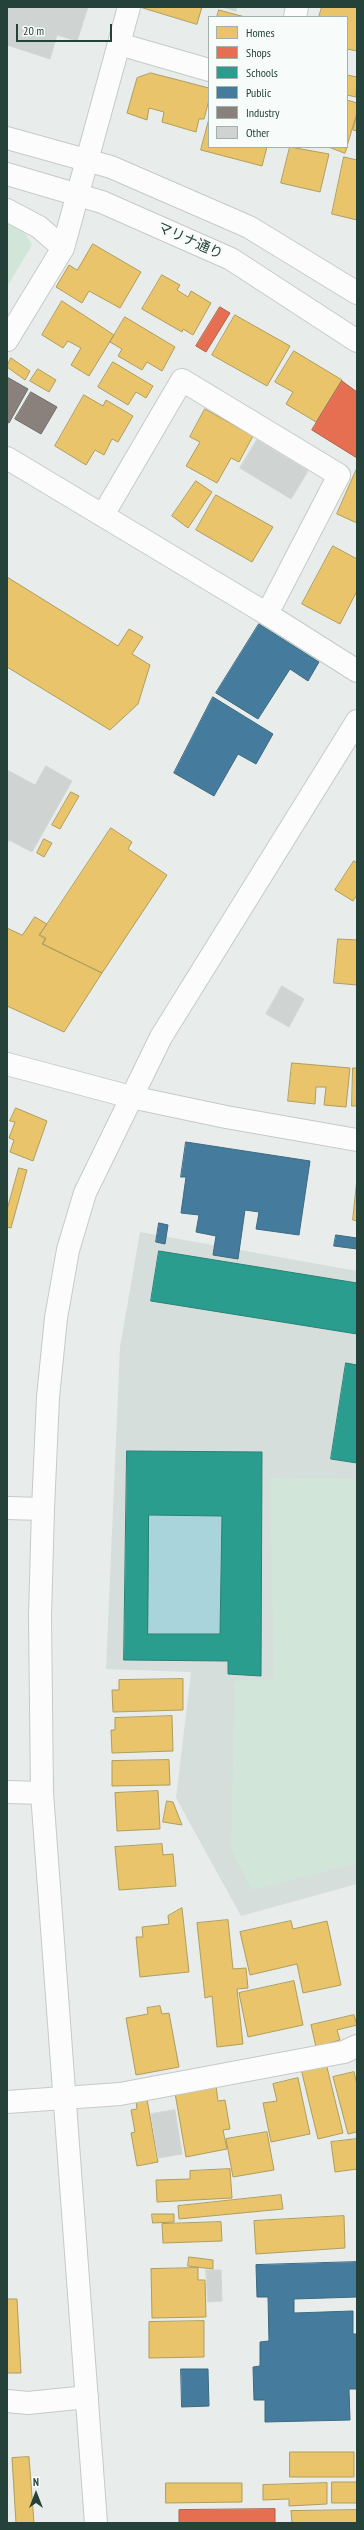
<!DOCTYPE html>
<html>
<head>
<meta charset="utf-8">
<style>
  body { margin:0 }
  #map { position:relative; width:364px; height:2530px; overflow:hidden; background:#e8edeb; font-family:"PT Sans Narrow",sans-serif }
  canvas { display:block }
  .frame { position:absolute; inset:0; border:8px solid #24423a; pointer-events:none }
  .legend { position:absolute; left:208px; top:16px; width:140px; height:132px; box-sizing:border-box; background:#f7fbf9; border:1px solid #a3b1ad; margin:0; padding:5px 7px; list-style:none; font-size:12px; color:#24423a }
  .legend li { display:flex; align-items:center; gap:8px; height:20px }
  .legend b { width:20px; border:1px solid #a3b1ad }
  .north { position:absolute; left:16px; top:2474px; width:40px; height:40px; -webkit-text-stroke:3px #f7fbf9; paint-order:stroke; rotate:0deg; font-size:11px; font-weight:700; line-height:16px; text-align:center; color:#24423a }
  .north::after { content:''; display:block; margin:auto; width:14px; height:18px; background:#24423a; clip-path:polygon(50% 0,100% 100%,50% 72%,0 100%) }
  .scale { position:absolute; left:16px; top:24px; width:96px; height:18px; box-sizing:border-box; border:2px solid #24423a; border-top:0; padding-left:5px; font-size:12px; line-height:14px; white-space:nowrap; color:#24423a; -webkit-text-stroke:3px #f7fbf9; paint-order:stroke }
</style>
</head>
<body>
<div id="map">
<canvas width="364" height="2530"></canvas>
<div class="frame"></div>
<ul class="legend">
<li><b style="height:11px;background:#e9c46a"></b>Homes</li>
<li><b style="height:11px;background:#e76f51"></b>Shops</li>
<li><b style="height:11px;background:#2a9d8f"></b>Schools</li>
<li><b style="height:11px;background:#457b9d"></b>Public</li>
<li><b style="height:11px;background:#8a817c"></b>Industry</li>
<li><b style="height:11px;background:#cfd4d2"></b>Other</li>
</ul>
<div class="north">N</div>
<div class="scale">20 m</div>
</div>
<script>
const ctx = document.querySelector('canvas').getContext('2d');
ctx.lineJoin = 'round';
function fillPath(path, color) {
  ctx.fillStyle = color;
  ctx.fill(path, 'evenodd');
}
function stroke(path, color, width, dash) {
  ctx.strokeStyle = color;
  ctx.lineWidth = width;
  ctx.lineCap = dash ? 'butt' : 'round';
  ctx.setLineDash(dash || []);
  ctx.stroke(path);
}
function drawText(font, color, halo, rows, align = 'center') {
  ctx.font = font + ' "PT Sans Narrow","Noto Sans JP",sans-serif';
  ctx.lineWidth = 4;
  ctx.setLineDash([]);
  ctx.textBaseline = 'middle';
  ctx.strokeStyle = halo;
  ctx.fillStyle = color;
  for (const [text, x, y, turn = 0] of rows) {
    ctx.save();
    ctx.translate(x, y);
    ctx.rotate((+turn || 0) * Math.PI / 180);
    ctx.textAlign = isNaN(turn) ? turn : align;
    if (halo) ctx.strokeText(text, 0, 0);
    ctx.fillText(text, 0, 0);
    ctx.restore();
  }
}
const built = new Path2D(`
  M140,1232L357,1271V1884L241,1916L176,1798L191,1672L106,1669L120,1347Z`);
const green = new Path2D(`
  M7,221L19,223L32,245L7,287Z
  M270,1478L357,1479V1863L252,1890L231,1849L235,1681L274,1679Z`);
const water = new Path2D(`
  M149,1515L222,1516L220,1634H148Z`);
const homes = new Path2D(`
  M140,7H202L197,24Z
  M322,7H357V51L347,49V17H319Z
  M219,10L245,17H217Z
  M151,73L209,88V100L204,119H199L196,132L162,122L164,112L149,108L147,120L127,113L137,78Z
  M347,75L357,77L356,97L347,95Z
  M347,100L357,103V113L347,146Z
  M357,115V131L353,130Z
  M209,119V147H267L262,166L201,150Z
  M290,147L329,154L320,192L281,183Z
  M329,147H347L345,153Z
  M344,157L357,160V220L332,214Z
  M93,244L141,272L120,308L89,291L82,303L56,287L69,265L77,270Z
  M162,275L180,285L177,290L188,297L191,291L211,303L193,335L183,329L182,332L142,309Z
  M62,301L114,335L89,376L71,365L81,348L68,341L63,348L42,335Z
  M235,315L290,346L267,386L212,355Z
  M125,317L175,347L162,371L147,362L142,370L118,356L122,349L110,342Z
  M294,351L342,380L316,422L286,404L293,392L275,382Z
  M11,358L30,371L25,380L7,367Z
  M113,362L153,386L146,398L136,392L128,405L98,387Z
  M38,369L56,380L49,392L30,381Z
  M84,395L103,406L106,400L133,416L118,442L112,439L104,455L95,450L86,465L55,446Z
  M205,409L253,436L239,462L231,458L217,483L186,466L200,442L190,437Z
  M357,468V523L337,514Z
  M196,481L212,492L188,528L172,516Z
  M216,495L273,527L252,562L196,530Z
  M333,546L357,559V591L340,624L302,604Z
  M7,577L118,646L129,629L143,637L132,654L150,665L138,704L110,730L7,667Z
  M71,792L79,796L60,829L52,825Z
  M111,828L132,842L128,849L167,875L102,973L43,944L46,938L40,935Z
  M44,839L52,843L44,857L37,853Z
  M354,861L357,863V895L353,901L335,890Z
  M35,917L47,924L39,935L45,939L42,944L102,973L64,1032L7,1006V928L22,935Z
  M338,939L357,940V985L334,983Z
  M292,1063L350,1068L346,1107L324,1105L326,1087H316L315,1104L288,1101Z
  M353,1068H357V1106H352Z
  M16,1108L47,1121L33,1161L10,1152L14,1140L9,1138L15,1122L10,1121Z
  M19,1168L27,1170L11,1228L7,1227V1210Z
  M357,1179V1221L353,1220Z
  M183,1679V1710L113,1712L112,1690H119V1680Z
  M172,1716L173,1751L112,1753L111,1730H115V1718Z
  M169,1760L170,1785L112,1786V1761Z
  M158,1791L160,1829L117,1831L115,1793Z
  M167,1801L173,1802L182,1825L163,1822Z
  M162,1844L163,1855L173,1854L176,1886L119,1890L115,1847Z
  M182,1908L189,1972L140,1977L136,1937H143L142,1927L169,1924L168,1916Z
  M228,1920L233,1969L246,1968L248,1988L237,1989L243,2044L217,2047L212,1996L205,1998L197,1923Z
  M291,1921L293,1929L327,1921L341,1985L303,1993L297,1964L250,1975L240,1932Z
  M294,1981L303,2025L248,2037L239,1993Z
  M160,2006L162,2014L169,2013L179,2067L136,2075L126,2018L148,2014L147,2008Z
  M354,2015L357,2025L337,2030L340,2040L316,2047L311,2025Z
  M326,2063L343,2133L318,2139L301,2069Z
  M354,2072L357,2085V2132L348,2134L333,2077Z
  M298,2078L310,2134L271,2142L263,2103L277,2101L273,2084Z
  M216,2086L218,2101L225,2100L230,2129L223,2130L227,2149L186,2157L175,2093Z
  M147,2099L158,2162L137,2166L131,2133L135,2132L131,2110L137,2109L136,2101Z
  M267,2132L274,2170L233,2177L226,2139Z
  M357,2139V2169L335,2172L331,2142Z
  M230,2169L232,2198L157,2202L156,2180L190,2179V2171Z
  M281,2195L283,2209L179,2219L178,2206Z
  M152,2214H174V2222L153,2223Z
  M344,2216L345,2248L256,2254L254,2221Z
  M221,2222L222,2241L163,2243L162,2224Z
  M189,2257L213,2260V2269L188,2266Z
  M198,2268V2280H205L206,2317L152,2318L151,2269Z
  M7,2299H17L21,2373H7Z
  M204,2321V2357L149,2358V2322Z
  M290,2452H354V2477H290Z
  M29,2457L34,2523H16L12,2458Z
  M332,2482H357V2503H332Z
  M166,2483H242V2502L166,2503Z
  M327,2483V2504L289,2506V2499L263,2500V2485Z
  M357,2510V2523H292L291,2511Z`);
const shops = new Path2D(`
  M220,307L230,313L206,352L196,346Z
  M342,381L357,392V458L312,430Z
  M275,2509V2523H179V2510Z`);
const schools = new Path2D(`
  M159,1251L357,1283V1334L151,1301Z
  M346,1363L357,1365V1463L331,1459Z
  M127,1451L262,1452L261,1676L228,1674V1661L124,1660ZM149,1515L222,1516L220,1634H148Z`);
const public = new Path2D(`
  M259,624L319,662L308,681L290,669L258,719L216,693Z
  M213,697L273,734L256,764L238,754L214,796L174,773Z
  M186,1142L310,1161L299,1235L256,1229L259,1212L245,1210L238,1259L213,1255L216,1236L196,1232L199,1215L181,1213L186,1177H181Z
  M159,1223L168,1225L165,1244L156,1242Z
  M336,1235L357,1238V1249L334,1246Z
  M357,2262V2297L294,2299V2313L353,2311V2334H357V2389H349L350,2420L265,2422V2400H254L253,2367L260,2366V2342L269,2341L268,2297H257L256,2265Z
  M181,2369H208L209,2406L182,2407Z`);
const industry = new Path2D(`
  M7,377L28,389L9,423L7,422Z
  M31,392L57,407L41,434L15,419Z`);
const building = new Path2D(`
  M7,7H88L77,41L57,35L50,59L7,45Z
  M222,7H237L236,11Z
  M257,440L308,471L291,499L240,468Z
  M46,766L72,781L32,852L9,840L7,844V770L35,785Z
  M282,986L304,999L289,1027L266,1014Z
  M175,2110L182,2154L158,2158L151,2114Z
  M206,2270H221L222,2301L208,2302Z`);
const minor = new Path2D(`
  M295,17L297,7
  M119,44L209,70
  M7,210L39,227L63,248
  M7,340L63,248L129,7
  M7,458L267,614L357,671
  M103,515L182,380L339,475L267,614
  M7,1508L43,1509
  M7,1792L42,1793
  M7,2102L120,2094L344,2052L357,2046
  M7,2401L28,2403L87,2397`);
const tertiary = new Path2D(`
  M7,138L111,167L249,227L357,293
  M7,174L102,202L231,259L357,341
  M7,1064L131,1097L226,1117L357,1140
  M96,2523L42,1793L40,1616L43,1509L48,1397L56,1318L68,1250L85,1193L161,1037L357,721`);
const streetNames = [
  ["マリナ通り",190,241,24]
];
fillPath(built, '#d6dedb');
fillPath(green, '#d1e6d8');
fillPath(water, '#a9d4db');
fillPath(homes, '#e9c46a');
stroke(homes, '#ae9d5c', 1);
fillPath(shops, '#e76f51');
stroke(shops, '#ac624a', 1);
fillPath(schools, '#2a9d8f');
stroke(schools, '#288276', 1);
fillPath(public, '#457b9d');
stroke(public, '#3b6a7f', 1);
fillPath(industry, '#8a817c');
stroke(industry, '#6b6e68', 1);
fillPath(building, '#cfd4d2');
stroke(building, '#d1d6d4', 1);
stroke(minor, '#c5cac8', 24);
stroke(tertiary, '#c5cac8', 24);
stroke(minor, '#fcfcfc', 22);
stroke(tertiary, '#fcfcfc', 22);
drawText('14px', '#24423a', '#f7fbf9', streetNames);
</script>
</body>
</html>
